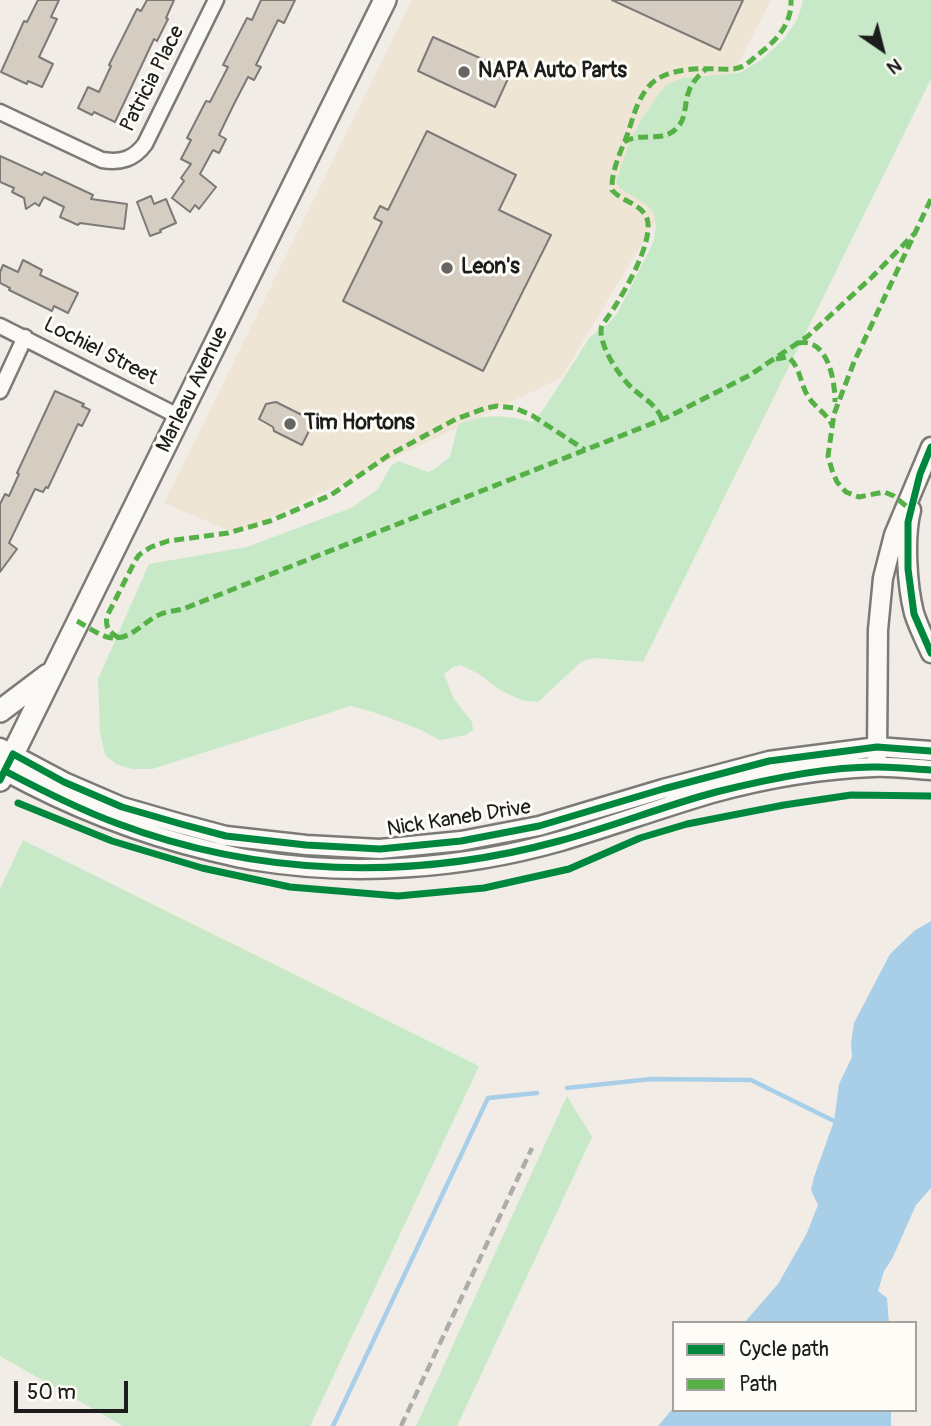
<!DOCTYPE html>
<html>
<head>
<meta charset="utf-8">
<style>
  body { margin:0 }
  #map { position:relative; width:931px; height:1426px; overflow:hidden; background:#f1ede6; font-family:Pangolin,sans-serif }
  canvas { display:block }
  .legend { position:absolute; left:672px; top:1321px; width:245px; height:91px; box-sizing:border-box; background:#fdfcf7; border:2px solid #a3a29f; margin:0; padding:9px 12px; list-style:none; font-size:21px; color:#1c1c1c }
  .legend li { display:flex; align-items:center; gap:14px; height:35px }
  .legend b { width:35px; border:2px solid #a3a29f }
  .north { position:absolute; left:847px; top:14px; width:70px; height:70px; -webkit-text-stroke:5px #fdfcf7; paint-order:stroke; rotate:145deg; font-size:19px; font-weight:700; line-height:28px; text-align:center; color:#1c1c1c }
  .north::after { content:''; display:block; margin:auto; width:24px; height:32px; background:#1c1c1c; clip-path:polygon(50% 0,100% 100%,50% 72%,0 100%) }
  .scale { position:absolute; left:14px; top:1381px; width:114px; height:32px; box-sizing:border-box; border:4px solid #1c1c1c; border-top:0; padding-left:9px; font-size:21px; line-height:24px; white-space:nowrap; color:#1c1c1c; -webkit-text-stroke:5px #fdfcf7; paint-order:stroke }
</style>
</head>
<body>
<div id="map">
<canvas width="931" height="1426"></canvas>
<ul class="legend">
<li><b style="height:9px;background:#00873e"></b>Cycle path</li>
<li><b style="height:9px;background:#55b145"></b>Path</li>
</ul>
<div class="north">N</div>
<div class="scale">50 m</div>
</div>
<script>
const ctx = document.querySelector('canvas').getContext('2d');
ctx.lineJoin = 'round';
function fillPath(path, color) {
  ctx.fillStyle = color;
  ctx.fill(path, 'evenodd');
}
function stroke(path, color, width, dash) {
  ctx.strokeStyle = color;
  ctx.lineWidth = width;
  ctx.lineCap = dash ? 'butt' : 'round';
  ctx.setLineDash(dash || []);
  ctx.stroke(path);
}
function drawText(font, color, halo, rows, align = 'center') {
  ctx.font = font + ' Pangolin,sans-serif';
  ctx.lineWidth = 6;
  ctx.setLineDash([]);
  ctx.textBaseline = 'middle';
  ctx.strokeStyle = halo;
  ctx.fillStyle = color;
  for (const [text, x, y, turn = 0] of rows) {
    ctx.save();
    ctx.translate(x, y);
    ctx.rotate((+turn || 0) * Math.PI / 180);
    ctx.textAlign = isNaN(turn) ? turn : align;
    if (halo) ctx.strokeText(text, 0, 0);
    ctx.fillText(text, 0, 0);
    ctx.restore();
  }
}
const built = new Path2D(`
  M412,0H771L669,199L561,378L236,534L164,503Z`);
const green = new Path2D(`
  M802,0H931V79L643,662L593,658L581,662L538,702L521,700L500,690L479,674L461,665L453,667L444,674L454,699L472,722L473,730L466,735L440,740L419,729L376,713L351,706L152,769H132L116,764L105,755L100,732L98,679L149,564L247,547L351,508L378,489L391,466L398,461L428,472L435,469L450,457L458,425C485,413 504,415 532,422L543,410L590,337L609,323L618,312L653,243L656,226L654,213L648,206L620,188L616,182L628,146L642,118L666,85L683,78L739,73L761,60L783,40L797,20L803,2Z
  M23,840L479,1066L310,1426H123L0,1356V889Z
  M567,1096L592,1137L457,1426H416Z`);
const water = new Path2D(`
  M931,921V1188L916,1205L892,1259L884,1271L878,1291L887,1298L889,1323H744L778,1284L806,1235L818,1205L811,1190L814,1177L834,1121L839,1084L852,1057L851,1043L854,1023L890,954L914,931Z
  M674,1407V1410H891V1426H658Z`);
const stream = new Path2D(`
  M567,1088L651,1079L751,1080L834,1121
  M333,1426L488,1098L537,1093`);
const building = new Path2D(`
  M38,0H59L51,17L57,19L39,57L53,64L42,87L28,81L27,84L1,72L24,21L27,22Z
  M147,0H174L166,18L168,19L157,41L154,39L115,122L94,112L92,115L78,108L88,87L99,92L111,66L109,65L137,9L141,11Z
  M261,0H295L284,23L278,20L256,65L261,67L254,80L248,77L233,106L219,135L226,139L219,153L213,150L200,174L216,187L199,209L195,205L190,212L172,198L184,181L181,178L191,164L181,159L191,140L187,138L206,101L210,102L228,67L223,65L247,18L252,20Z
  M612,0H743L720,50Z
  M433,37L511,72L495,107L418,71Z
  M427,131L516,175L499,210L551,235L483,371L343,301L382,222L374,218L380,206L388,210Z
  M0,156L42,175L44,172L93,195L91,199L127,204L124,229L80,223L78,225L60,217L64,207L44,197L39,206L35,203L26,209L24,198L12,192L14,188L0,182Z
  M151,196L154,204L166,199L176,223L160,230L161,232L150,236L137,202Z
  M23,260L42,270L40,275L78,293L68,313L54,306L52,311L9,290L10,288L0,283V272L3,265L18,272Z
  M55,391L84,404L82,406L90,410L82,426L78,424L48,488L46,487L43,492L35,489L9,543L17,549L0,572V504L5,494L9,496L19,474L17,473Z
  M276,402L314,421L302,445L274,431L273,427L259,419L266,404Z`);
const minor = new Path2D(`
  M0,112L102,160C121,163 134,159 145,144L216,0
  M0,326L180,417
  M0,391L25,337`);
const tertiary = new Path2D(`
  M911,510C904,538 907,585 914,613C918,626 925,640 931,653
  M0,748L64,782L122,807L181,824L226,836L306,845L380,849L461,841L539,826L663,789L769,761L877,747L931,751
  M877,756L878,630L883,578L894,535L931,447
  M0,768C68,806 136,833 211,851C224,854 238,858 252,860C353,877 462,869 561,841C611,826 661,808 712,793C763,779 819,769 873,767C892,766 912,769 931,770`);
const secondary = new Path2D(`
  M0,711L48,675
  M0,780L385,0`);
const rail = new Path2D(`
  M401,1426L532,1148`);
const quiet = new Path2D(`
  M624,142C641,131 662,144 677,128C687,118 684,103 689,91C692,82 699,75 706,69
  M798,343C828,337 835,381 835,402
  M776,359L788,357C801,367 800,385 809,398C816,408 827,414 832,425
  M662,419C656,404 644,399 632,388C619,376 596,342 602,325C617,306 658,239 646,216C639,203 621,201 612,190C611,171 621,151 628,133C634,114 640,89 659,78C675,69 698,68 717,69C724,69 731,70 738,68C745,66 751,61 756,56C775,42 792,25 791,0
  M906,506L894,496L884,492L859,497L846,492L837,482L832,470L828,456L834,414L854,362L931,199
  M77,621C86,626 97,634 107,637C130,643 143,621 161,614C168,611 176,611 183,609L666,418L750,375L808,336L872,277L914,234
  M119,638C109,632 105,628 107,616L135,561L139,555L151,547L168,541L228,533L270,521L331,495L389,455L456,419L486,408L497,406L515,408L533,416L585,450`);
const cycleway = new Path2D(`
  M931,447L920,474L908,522V569L914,614L931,653
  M5,771C41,790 78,809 116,823C258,877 412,881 559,841C612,827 663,806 716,792C764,780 829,766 878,767C896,767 913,769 931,770
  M0,780L13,754L64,782L122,807L181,824L226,836L306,845L380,849L461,841L539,826L663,789L769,761L877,747L931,751
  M18,803L112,841L202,868L290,887L398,896L484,888L569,869L640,838L687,824L784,805L851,795L931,796`);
const markers = [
  [464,72,7,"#676563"],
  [447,268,7,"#676563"],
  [290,424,7,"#676563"]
];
const poiNames = [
  ["NAPA Auto Parts",478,72],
  ["Leon's",461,268],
  ["Tim Hortons",304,424]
];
const streetNames = [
  ["Patricia Place",153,79,-63],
  ["Lochiel Street",100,352,27],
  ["Marleau Avenue",193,390,-64],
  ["Nick Kaneb Drive",459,819,-9]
];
fillPath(built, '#efe5d5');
fillPath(green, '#c7e9c8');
fillPath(water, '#a8cfe7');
stroke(stream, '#a8cfe7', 4.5);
fillPath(building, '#d6cdc2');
stroke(building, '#7c7a77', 2);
stroke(minor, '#7c7a77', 19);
stroke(tertiary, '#7c7a77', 23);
stroke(secondary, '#7c7a77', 26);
stroke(minor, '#faf9f6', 14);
stroke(tertiary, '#faf9f6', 18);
stroke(secondary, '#faf9f6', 21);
stroke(rail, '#aeacaa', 4.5, [10, 5]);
stroke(quiet, '#55b145', 5, [10, 5]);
stroke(cycleway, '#00873e', 7);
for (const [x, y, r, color] of markers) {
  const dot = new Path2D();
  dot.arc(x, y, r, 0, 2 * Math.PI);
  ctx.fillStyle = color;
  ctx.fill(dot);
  stroke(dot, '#fdfcf7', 2.5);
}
drawText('bold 21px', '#1c1c1c', '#fdfcf7', poiNames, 'left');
drawText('21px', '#1c1c1c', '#fdfcf7', streetNames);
</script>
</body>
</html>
